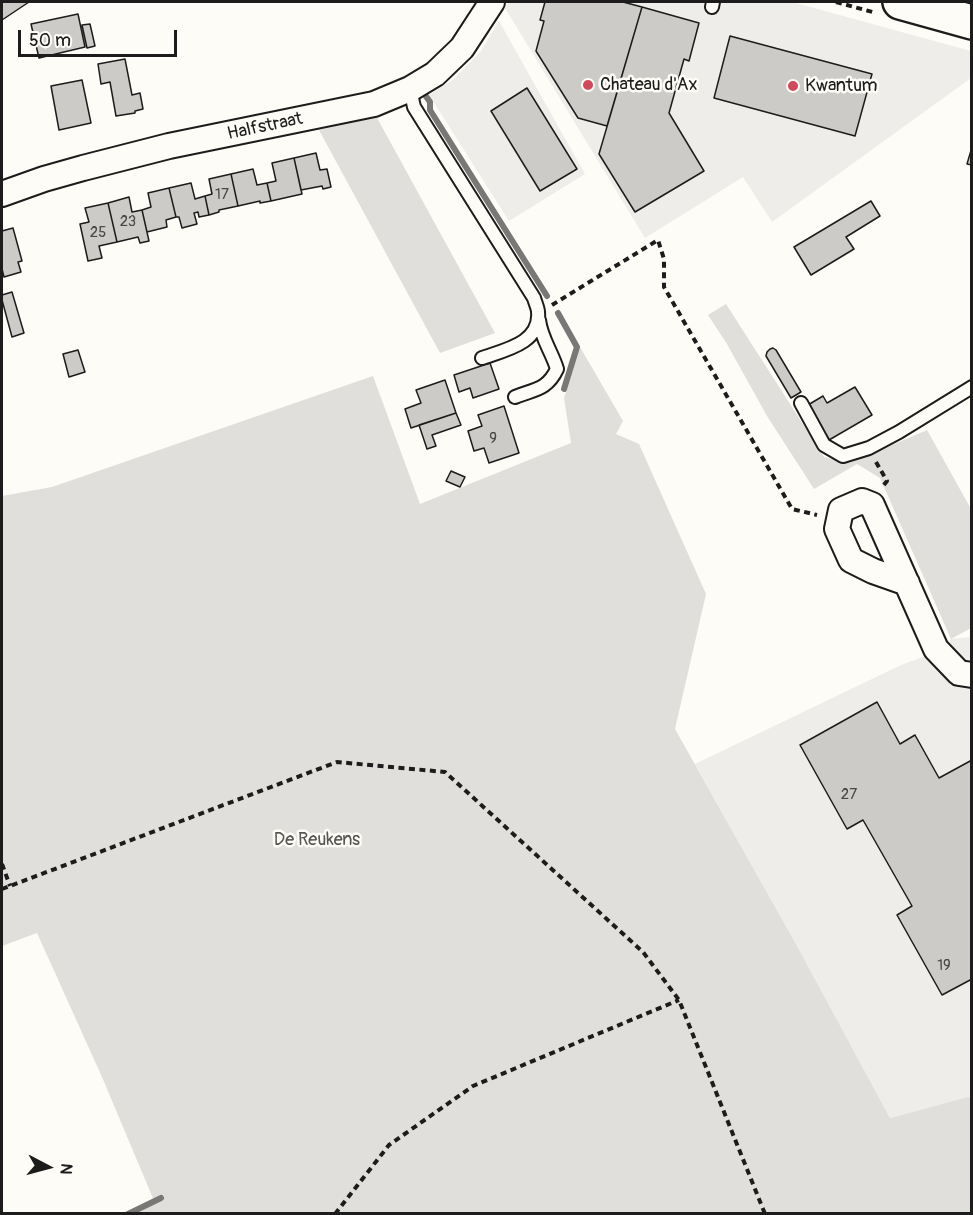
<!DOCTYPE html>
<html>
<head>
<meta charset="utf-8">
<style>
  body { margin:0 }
  #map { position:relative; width:973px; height:1215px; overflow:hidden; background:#fdfcf7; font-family:Pangolin,sans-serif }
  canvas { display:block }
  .frame { position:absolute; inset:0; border:3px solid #1c1c1c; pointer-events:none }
  .north { position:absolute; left:18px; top:1137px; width:60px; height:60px; -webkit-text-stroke:4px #fdfcf7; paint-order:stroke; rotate:96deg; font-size:16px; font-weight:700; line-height:24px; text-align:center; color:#1c1c1c }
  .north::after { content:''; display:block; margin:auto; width:21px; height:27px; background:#1c1c1c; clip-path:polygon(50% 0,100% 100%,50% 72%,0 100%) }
  .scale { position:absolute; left:18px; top:30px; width:159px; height:27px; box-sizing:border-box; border:3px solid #1c1c1c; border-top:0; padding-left:8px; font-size:18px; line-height:21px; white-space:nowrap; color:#1c1c1c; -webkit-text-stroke:4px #fdfcf7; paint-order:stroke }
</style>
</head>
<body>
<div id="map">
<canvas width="973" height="1215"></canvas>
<div class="frame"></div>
<div class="north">N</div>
<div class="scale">50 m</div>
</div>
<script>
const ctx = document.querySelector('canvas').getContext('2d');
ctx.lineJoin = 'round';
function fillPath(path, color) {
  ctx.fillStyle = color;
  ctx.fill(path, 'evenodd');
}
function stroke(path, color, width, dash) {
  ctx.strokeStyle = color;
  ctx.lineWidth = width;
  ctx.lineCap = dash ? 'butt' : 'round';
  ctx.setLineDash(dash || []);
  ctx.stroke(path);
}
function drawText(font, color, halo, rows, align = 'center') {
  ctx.font = font + ' Pangolin,sans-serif';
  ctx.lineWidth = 5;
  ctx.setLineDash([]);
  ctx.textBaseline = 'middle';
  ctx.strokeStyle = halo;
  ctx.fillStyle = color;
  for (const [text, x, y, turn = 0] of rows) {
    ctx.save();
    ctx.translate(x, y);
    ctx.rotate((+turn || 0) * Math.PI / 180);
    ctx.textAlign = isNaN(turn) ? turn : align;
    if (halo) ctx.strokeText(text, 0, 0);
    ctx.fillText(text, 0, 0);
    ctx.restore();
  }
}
const built = new Path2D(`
  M509,2H792L971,51V78L772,222L743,177L645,238L505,8Z
  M499,21L585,174L509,221L429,95L454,79L481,51Z
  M971,637V1096L890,1118L796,944L695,764L901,665L947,648L951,639Z`);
const green = new Path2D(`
  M376,116L495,333L440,353L319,130Z
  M726,304L824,457L850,463L927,430L971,509V628L951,639L880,478L857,464L814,489L767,416L727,344L708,315Z
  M580,347L623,421L616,434L639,444L706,594L675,729L796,944L890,1118L971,1096V1213H133L155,1203L102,1077L37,933L2,946V496L52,487L373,376L420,504L571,443L564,398Z`);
const stream = new Path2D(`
  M423,92L430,102V110L547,296
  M558,313L577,347L564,389
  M128,1214L161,1198`);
const building = new Path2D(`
  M2,2H29L2,20Z
  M545,2H623L642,7L607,126L578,118L536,51L544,21L540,20Z
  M642,7L699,23L689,61L684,59L669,113L704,171L635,212L599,154Z
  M78,14L85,47L39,58L31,24Z
  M90,24L95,46L87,48L82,25Z
  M730,36L872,74L855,136L714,98Z
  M125,59L132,95L140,93L143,109L135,111V113L116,116L110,82L101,84L98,64Z
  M82,80L91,123L59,130L51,86Z
  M527,88L577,169L540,191L491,111Z
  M972,147V165L967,164Z
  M316,153L320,170L327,169L331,187L323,189L322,186L301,190L294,158Z
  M294,158L302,194L271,201L267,183L276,181L272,163Z
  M253,169L257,185L267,183L271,201L260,203V201L238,206L231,174Z
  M231,174L238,206L219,210V212L209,215L205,196L212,194L209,179Z
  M191,183L195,199L205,196L209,215L199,217L198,212L194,213L197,224L182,228L179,217H176L169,188Z
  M169,188L176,217L166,220L167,227L147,232L142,210L151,207L148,193Z
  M129,197L132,212L142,210L149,241L140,243L138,237L117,242L108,203Z
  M871,201L880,216L846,237L854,249L811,275L794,247Z
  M108,203L117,242L99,246L102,258L88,261L80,224L89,222L85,208Z
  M13,228L22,261L18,262L21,272L4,277L2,269V231Z
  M12,292L24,333L12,337L2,300V295Z
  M773,348L776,350L801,392L791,398L766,356L767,352L770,349Z
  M78,350L85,372L69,377L63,354Z
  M490,363L499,389L473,398L470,388L459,392L454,375Z
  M445,380L456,413L411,428L405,409L421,403L416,390Z
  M855,387L872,415L829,440L808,405L823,396L827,403Z
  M504,406L519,453L489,463L484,448L474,451L468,431L482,426L478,415Z
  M456,413L461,425L432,435L436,446L427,449L419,425Z
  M451,471L465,477L460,487L446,481Z
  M877,702L900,744L915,735L939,778L972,760V979L942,995L897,915L912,906L863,820L847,829L800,745Z`);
const path = new Path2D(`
  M836,2L876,13
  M552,305L658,240L664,259V287L792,509L817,515
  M876,462L887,481L883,486
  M2,864L10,886
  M2,889L337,762L445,772L643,952L679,1000L765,1214
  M335,1214L389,1145L473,1086L679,1000`);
const lane = new Path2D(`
  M712,7L713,2
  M410,89L414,107L534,298C535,302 538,308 538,312C541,343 505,350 482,358
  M515,397C535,389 547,390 557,369C552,352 541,338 539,320
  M801,403L824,445L843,456L869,448L899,432L972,387`);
const street = new Path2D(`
  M2,194L44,179L83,168L169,146L374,104L410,89L435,74L462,48L492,2
  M907,583L873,571L851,560L837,529L841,510L862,501L872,505L936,649L959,673L972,675`);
const secondary = new Path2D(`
  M900,2L972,22`);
const markers = [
  [588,85,6,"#d1495b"],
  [793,86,6,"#d1495b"]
];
const numberNames = [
  ["17",222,195],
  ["23",128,222],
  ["25",98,233],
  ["9",493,439],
  ["27",849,795],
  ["19",944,966]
];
const poiNames = [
  ["Chateau d'Ax",600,85],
  ["Kwantum",805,86]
];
const streetNames = [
  ["Halfstraat",265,127,-12]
];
const parkNames = [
  ["De Reukens",317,840]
];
fillPath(built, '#eeede9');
fillPath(green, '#e0dfdb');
stroke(stream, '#797876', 6);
fillPath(building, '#cccbc8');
stroke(building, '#1c1c1c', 1.5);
stroke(lane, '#1c1c1c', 16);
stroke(street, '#1c1c1c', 28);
stroke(secondary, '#1c1c1c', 38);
stroke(path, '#1c1c1c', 4, [6, 4.5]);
stroke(lane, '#fdfcf7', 12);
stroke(street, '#fdfcf7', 24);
stroke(secondary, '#fdfcf7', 33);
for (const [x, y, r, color] of markers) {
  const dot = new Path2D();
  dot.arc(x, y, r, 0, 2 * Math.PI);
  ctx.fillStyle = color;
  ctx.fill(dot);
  stroke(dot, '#fdfcf7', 2);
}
drawText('15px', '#484847', null, numberNames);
drawText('18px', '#1c1c1c', '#fdfcf7', poiNames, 'left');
drawText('18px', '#1c1c1c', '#fdfcf7', streetNames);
drawText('18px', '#575655', '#fdfcf7', parkNames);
</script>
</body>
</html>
